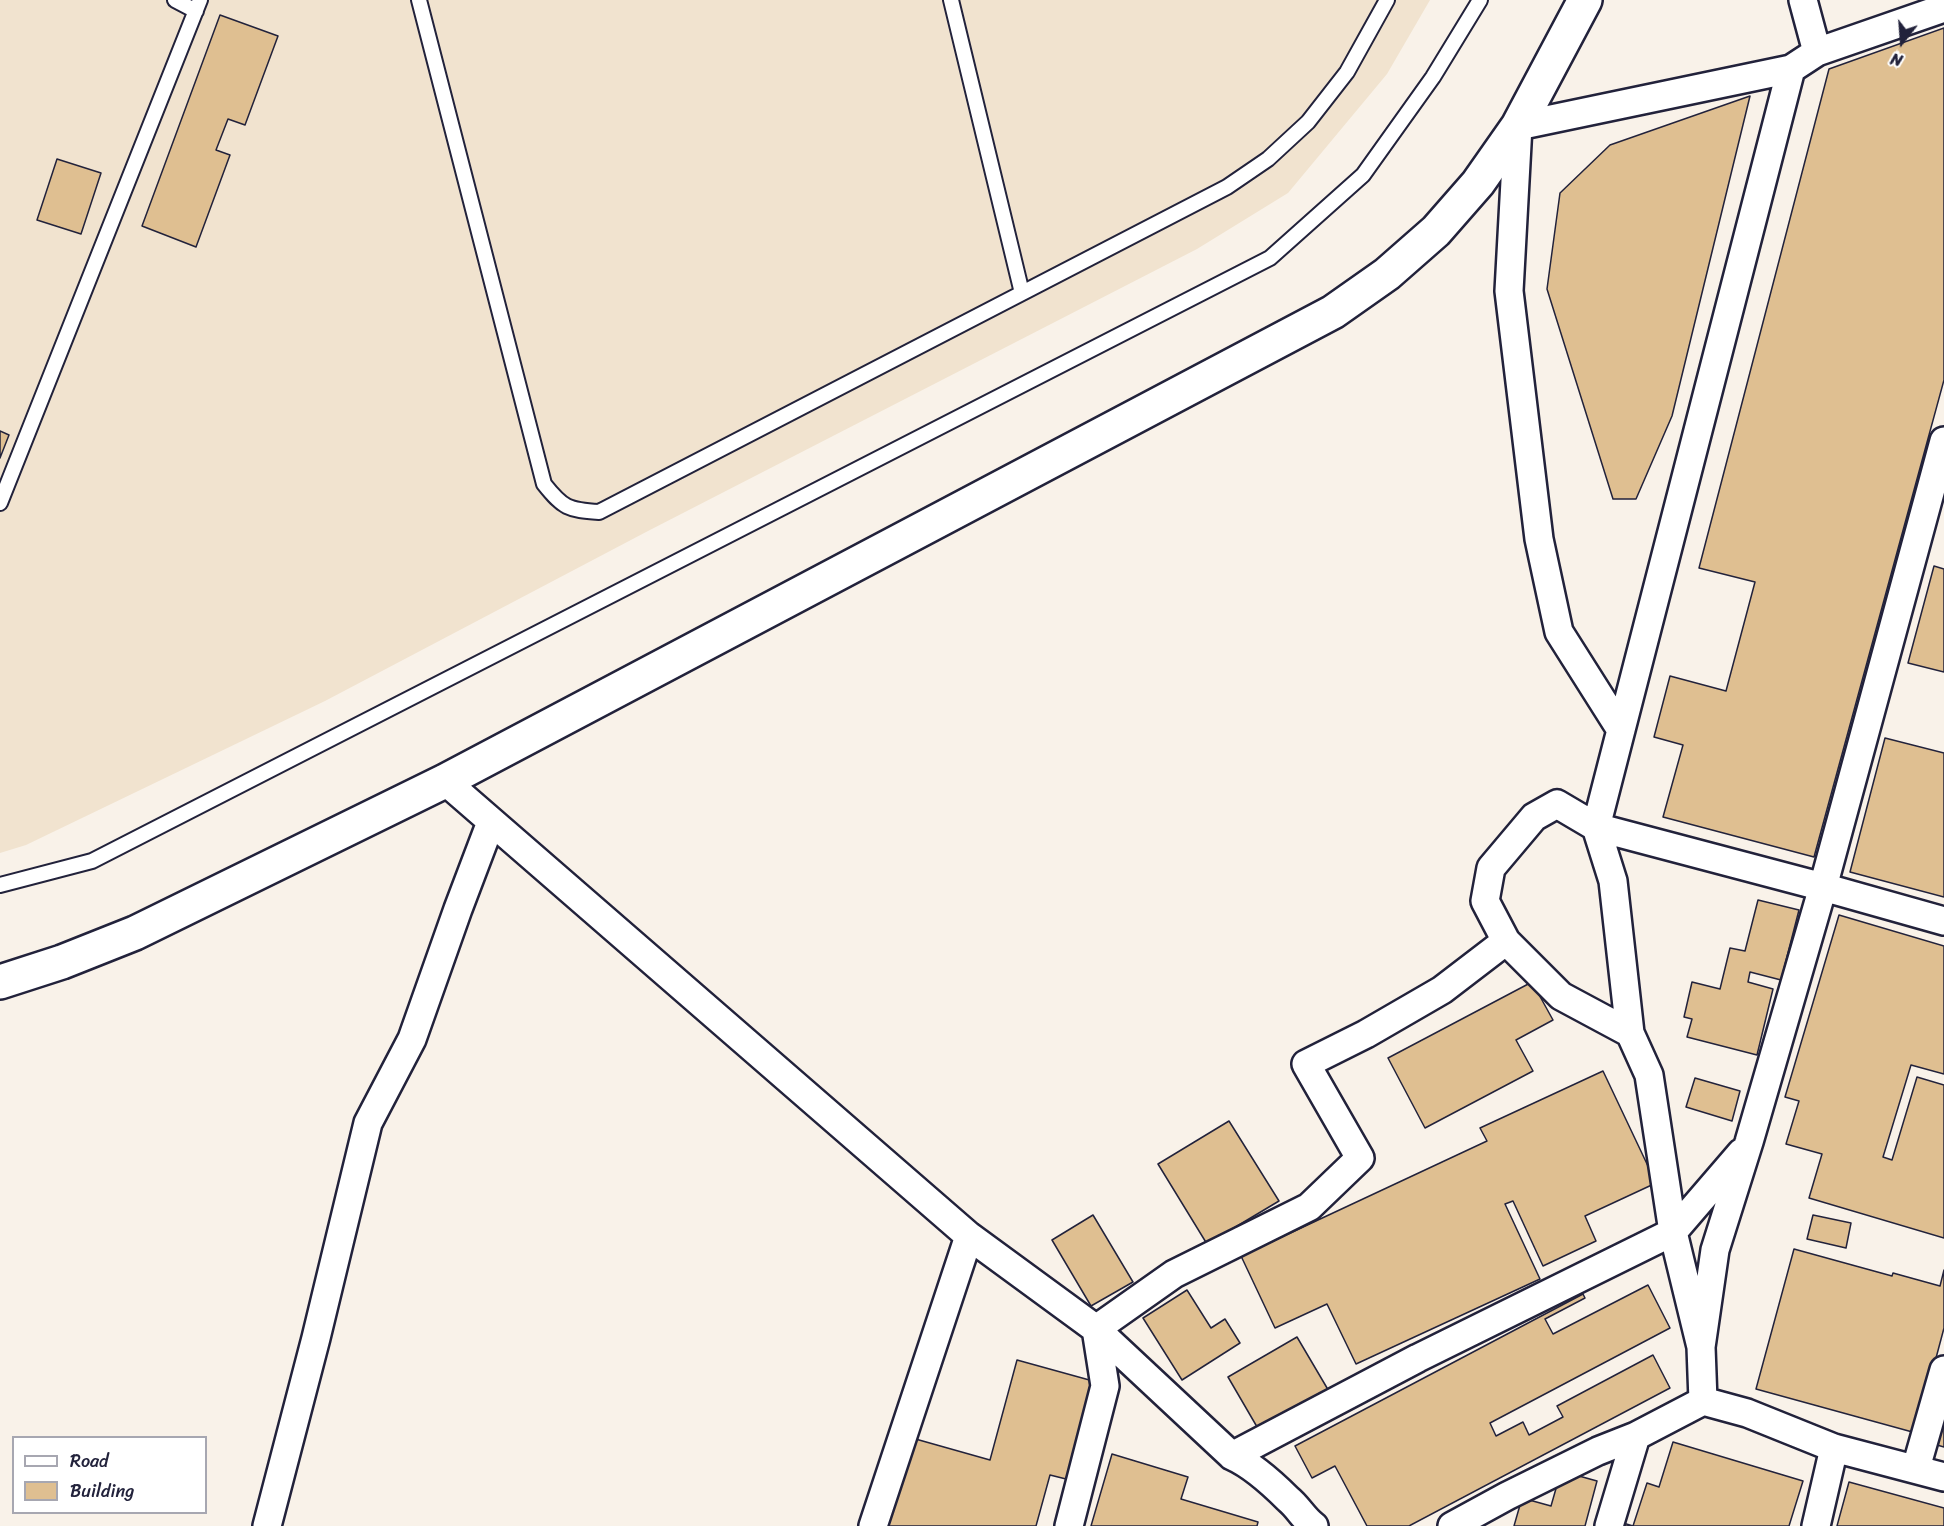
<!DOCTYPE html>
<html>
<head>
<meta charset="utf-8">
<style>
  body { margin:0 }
  #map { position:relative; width:1944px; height:1526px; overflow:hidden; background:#f9f2e9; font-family:Sriracha,sans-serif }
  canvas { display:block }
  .legend { position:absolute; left:12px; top:1436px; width:195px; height:78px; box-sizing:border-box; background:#fff; border:2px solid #a7a7b1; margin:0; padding:8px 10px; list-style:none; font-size:18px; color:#22223b }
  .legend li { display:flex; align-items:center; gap:12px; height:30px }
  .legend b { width:30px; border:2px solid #a7a7b1 }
  .north { position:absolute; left:1872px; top:12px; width:60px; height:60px; -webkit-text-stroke:4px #fff; paint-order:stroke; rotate:197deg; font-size:16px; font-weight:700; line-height:24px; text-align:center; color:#22223b }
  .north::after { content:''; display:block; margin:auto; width:21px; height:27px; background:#22223b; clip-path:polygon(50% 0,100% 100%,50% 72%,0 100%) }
</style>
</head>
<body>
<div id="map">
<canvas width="1944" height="1526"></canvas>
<ul class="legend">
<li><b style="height:8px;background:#fff"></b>Road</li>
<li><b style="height:16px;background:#dfbf91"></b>Building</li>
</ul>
<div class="north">N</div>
</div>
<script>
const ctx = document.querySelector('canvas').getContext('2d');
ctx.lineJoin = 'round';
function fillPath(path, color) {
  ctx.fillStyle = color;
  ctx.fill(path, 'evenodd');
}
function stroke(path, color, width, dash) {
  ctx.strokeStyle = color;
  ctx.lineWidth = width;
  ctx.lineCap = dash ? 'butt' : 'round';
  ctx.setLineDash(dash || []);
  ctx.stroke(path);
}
const built = new Path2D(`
  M0,0H1430L1387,74L1288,193L1197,249L648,531L325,701L26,845L0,853Z`);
const building = new Path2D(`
  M220,15L278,36L245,125L228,119L216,150L230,155L196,247L142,226Z
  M1944,28V380L1814,857L1663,817L1683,745L1654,737L1670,676L1726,691L1755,582L1699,568L1829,69Z
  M1750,96L1672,416L1636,499H1613L1547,289L1560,193L1610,145Z
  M57,159L101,173L81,234L37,220Z
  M0,431L9,435L0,458Z
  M1934,566L1944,569V672L1908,663Z
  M1885,738L1944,753V897L1850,872Z
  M1758,900L1799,910L1781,980L1750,972L1748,982L1773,989L1757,1055L1687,1037L1692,1019L1684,1017L1692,982L1720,989L1730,948L1745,951Z
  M1839,915L1944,946V1074L1911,1065L1883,1157L1892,1160L1917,1077L1944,1085V1238L1809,1198L1822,1154L1786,1144L1799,1101L1785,1097Z
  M1532,982L1553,1020L1516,1040L1533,1071L1425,1128L1388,1058Z
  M1603,1071L1656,1183L1585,1216L1596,1241L1543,1266L1513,1201L1505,1204L1540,1279L1356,1364L1327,1304L1275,1328L1241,1256L1487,1141L1480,1128Z
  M1695,1078L1740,1091L1732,1121L1686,1107Z
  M1229,1121L1279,1201L1207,1244L1158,1164Z
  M1093,1215L1133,1282L1091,1306L1052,1240Z
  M1813,1215L1851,1223L1846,1248L1807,1239Z
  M1794,1249L1892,1276L1893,1273L1940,1286L1944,1270V1328L1916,1433L1756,1389Z
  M1648,1285L1670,1328L1490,1423L1496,1436L1523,1422L1529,1435L1563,1417L1557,1406L1653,1355L1670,1388L1409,1526H1367L1335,1466L1312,1478L1295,1446L1583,1294L1585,1298L1545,1319L1553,1334Z
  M1187,1290L1211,1328L1225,1319L1240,1343L1182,1380L1143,1318Z
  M1297,1337L1330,1393L1260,1432L1228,1377Z
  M1017,1360L1093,1381L1066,1479L1050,1475L1036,1526H888L912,1438L990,1460Z
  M1944,1421V1447L1937,1445Z
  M1673,1442L1803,1481L1789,1526H1621L1623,1523L1633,1526L1647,1483L1659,1487Z
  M1112,1454L1188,1477L1181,1499L1258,1522L1257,1526H1091Z
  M1561,1471L1597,1481L1585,1526H1514L1522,1498L1551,1506Z
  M1849,1482L1944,1508V1526H1837Z`);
const service = new Path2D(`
  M175,0L196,11
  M419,0L544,484C563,508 568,510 599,512L1227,187L1268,159L1308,122L1347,72L1387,0
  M951,0L1022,293
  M0,503L200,0
  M0,885L92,861L1270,258L1363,175L1433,77L1480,0`);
const minor = new Path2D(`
  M1803,0L1817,52
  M1791,69L1596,827L1823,887L1944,921
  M1944,441L1823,887L1749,1142L1715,1250L1701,1347L1703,1401L1747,1413L1834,1448L1944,1477
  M1621,730L1559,632L1539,539L1509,291L1518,126L1791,69L1817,52L1944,8
  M445,781L969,1236L1096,1329L1105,1386L1069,1526
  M1506,941L1561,996L1630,1033
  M1232,1456L1418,1358L1673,1232L1741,1153
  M1916,1468L1944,1370
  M267,1526L316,1338L368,1123L412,1039L458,909L491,822
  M873,1526L969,1236
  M1314,1526C1304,1519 1298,1507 1288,1499C1272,1483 1252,1465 1232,1456L1096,1329L1174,1274L1309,1207L1360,1158L1306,1064L1366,1034L1442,990L1506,941L1485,901L1491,868L1534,817L1557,804L1596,827L1613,881L1630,1033L1649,1075L1673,1232L1701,1347
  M1452,1526L1507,1496L1598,1451L1636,1436L1703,1401
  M1609,1526L1636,1436
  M1816,1526L1834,1448`);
const tertiary = new Path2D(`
  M0,982L62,962L135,933L445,781L1333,312L1387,274L1436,231L1478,183L1518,126L1585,0`);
fillPath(built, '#f1e3cf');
fillPath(building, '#dfbf91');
stroke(building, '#22223b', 1.5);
stroke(service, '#22223b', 18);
stroke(minor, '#22223b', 32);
stroke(tertiary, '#22223b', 38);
stroke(service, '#fff', 14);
stroke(minor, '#fff', 27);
stroke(tertiary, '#fff', 33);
</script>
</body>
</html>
